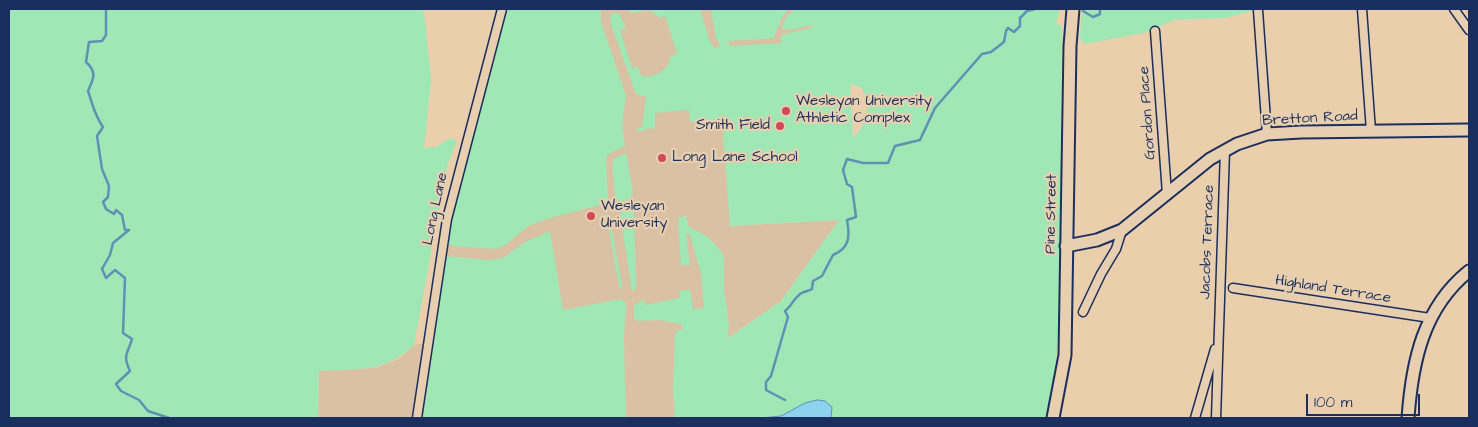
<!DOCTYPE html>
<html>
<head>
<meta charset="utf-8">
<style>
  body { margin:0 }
  #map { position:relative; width:1478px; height:427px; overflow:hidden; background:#ebcfac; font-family:"Architects Daughter",sans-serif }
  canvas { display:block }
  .frame { position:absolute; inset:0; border:10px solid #1b2f5e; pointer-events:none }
  .scale { position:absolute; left:1306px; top:394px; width:114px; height:22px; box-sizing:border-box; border:2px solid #1b2f5e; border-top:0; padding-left:6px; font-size:15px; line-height:18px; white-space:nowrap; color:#1b2f5e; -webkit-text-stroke:4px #e7cfaf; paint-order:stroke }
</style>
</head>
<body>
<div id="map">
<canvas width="1478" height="427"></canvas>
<div class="frame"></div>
<div class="scale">100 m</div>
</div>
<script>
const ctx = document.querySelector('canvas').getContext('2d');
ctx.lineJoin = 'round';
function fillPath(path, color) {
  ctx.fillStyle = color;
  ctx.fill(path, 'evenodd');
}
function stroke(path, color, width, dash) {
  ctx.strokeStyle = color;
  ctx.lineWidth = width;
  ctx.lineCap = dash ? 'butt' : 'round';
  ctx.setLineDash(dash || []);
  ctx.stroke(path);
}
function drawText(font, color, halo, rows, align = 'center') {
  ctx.font = font + ' "Architects Daughter",sans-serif';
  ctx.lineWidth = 4.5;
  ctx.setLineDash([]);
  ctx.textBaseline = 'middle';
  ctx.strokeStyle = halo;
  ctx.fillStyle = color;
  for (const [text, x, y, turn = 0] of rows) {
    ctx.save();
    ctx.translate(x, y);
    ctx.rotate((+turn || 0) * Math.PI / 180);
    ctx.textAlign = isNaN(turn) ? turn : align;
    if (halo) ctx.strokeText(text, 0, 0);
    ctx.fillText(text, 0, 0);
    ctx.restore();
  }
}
const built = new Path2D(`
  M507,9H814L818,40L730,226L839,220L781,301L727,338L676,418H318L319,371L375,368L399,359L414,345L434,342L453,212Z`);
const green = new Path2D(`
  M9,9H410L424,11L431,80L424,148L436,147L450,138L457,141L447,166L414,345C383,374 359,368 319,371L318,418H9Z
  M507,9H601V22L626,95L622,126L625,146L609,154L606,158L608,200L604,204L550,218L528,226L507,244L497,249L452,246L448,243L453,212Z
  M629,9H700L710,42L716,49V47L721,46L716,39L711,9H789L782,17L774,38L729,41V46L781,43V35L811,28L813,25L790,30L781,28L787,16L795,9H1060L1056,23L1062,27L1059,327L1054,384L1046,418H831L832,407L805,403L781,416L761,418H675L673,391L675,335L677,330H683L681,324L659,320L637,321L634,318V305L644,300L646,305L680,298V290H690L693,309L704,308L701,274L690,235L686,233L690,265H681L678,218L686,216L689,227L708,237L722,252L724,259V291L729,324L728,338L781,301L839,220L730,226L722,119L690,122L689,110L655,113V129L647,128L644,131H636L638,128L642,127L646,97L636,94L613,30L610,21L612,13H619L626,28L620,30L632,68L638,67L640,74L645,77C658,75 669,71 670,56L677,54L665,16L660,18L650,10L631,13ZM850,84L862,88C871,110 868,121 853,138Z
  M1082,9H1259L1226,18L1174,20L1148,32L1085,44L1080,39Z
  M626,153L633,193L628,200L618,202L615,195L612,163L616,157Z
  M638,208L639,211L634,212L636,289L632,291L620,215L622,211Z
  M609,214L622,285L620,291L608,225H603L602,216Z
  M550,231L563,310L621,299L626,304L624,339L626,418H423L446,256L488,260L503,258L525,242Z`);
const water = new Path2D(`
  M818,400L825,401L832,407L831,418H761L781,416L805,403Z`);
const stream = new Path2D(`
  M106,9V35L102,41L89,42L86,62C97,72 94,78 88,91C93,105 94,114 103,127L97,136L102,169L109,186L108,197L103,202L106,209L114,214L116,210L122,215L125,230H129L113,243L110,255L102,269L106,278L115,270L125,278L123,333L132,339C128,354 122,354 130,371L116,384L121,391L139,400L148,411L169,418
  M1083,11L1093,17L1100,14V9
  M785,400L766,390V382L771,376L788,317L785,311C792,306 792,301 798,296C802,291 807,292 812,289L813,281L822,276L833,255C850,248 850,236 847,220L856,217L852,187L847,184L843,170L847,159L863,163H888L895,146L920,140L935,108L982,54L991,52L1004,42L1006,31L1008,28L1014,32L1020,26V18L1027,11L1035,9`);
const street = new Path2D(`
  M1362,9L1371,131
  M1454,9L1469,30
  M1258,10L1267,134
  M1155,31L1167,194
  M1233,288L1430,318
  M1083,312L1101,274L1116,249L1122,230
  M417,418L447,219L502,9
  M1195,418L1215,349
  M1216,418L1225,150`);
const secondary = new Path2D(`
  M1066,246L1097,240L1122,230L1210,159L1237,144L1267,134L1301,132L1469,130
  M1053,418L1065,355L1070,46L1073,9
  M1408,418C1412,362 1423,308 1469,271`);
const markers = [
  [786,111,5,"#d1495b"],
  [780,126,5,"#d1495b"],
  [662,158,5,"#d1495b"],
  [591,216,5,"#d1495b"]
];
const poiNames = [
  ["Wesleyan University",796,102],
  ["Athletic Complex",796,119],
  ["Smith Field",770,126,"right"],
  ["Long Lane School",672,158],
  ["Wesleyan",601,207],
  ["University",601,224]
];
const streetNames = [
  ["Gordon Place",1148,113,-94],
  ["Bretton Road",1310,119,-3],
  ["Long Lane",436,209,-78],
  ["Pine Street",1052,214,-89],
  ["Jacobs Terrace",1208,242,-88],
  ["Highland Terrace",1333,290,9]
];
fillPath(built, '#dac1a3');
fillPath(green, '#9fe7b5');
fillPath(water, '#8dd2ef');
stroke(water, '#5f91b5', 1);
stroke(stream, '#5f91b5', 2.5);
stroke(street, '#1b2f5e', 11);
stroke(secondary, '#1b2f5e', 15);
stroke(street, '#e7cfaf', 8);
stroke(secondary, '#e7cfaf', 11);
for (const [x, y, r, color] of markers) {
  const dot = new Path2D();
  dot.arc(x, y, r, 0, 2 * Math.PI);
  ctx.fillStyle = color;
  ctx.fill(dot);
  stroke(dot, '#e7cfaf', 2);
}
drawText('15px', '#1b2f5e', '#e7cfaf', poiNames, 'left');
drawText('15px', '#1b2f5e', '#e7cfaf', streetNames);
</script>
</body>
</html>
